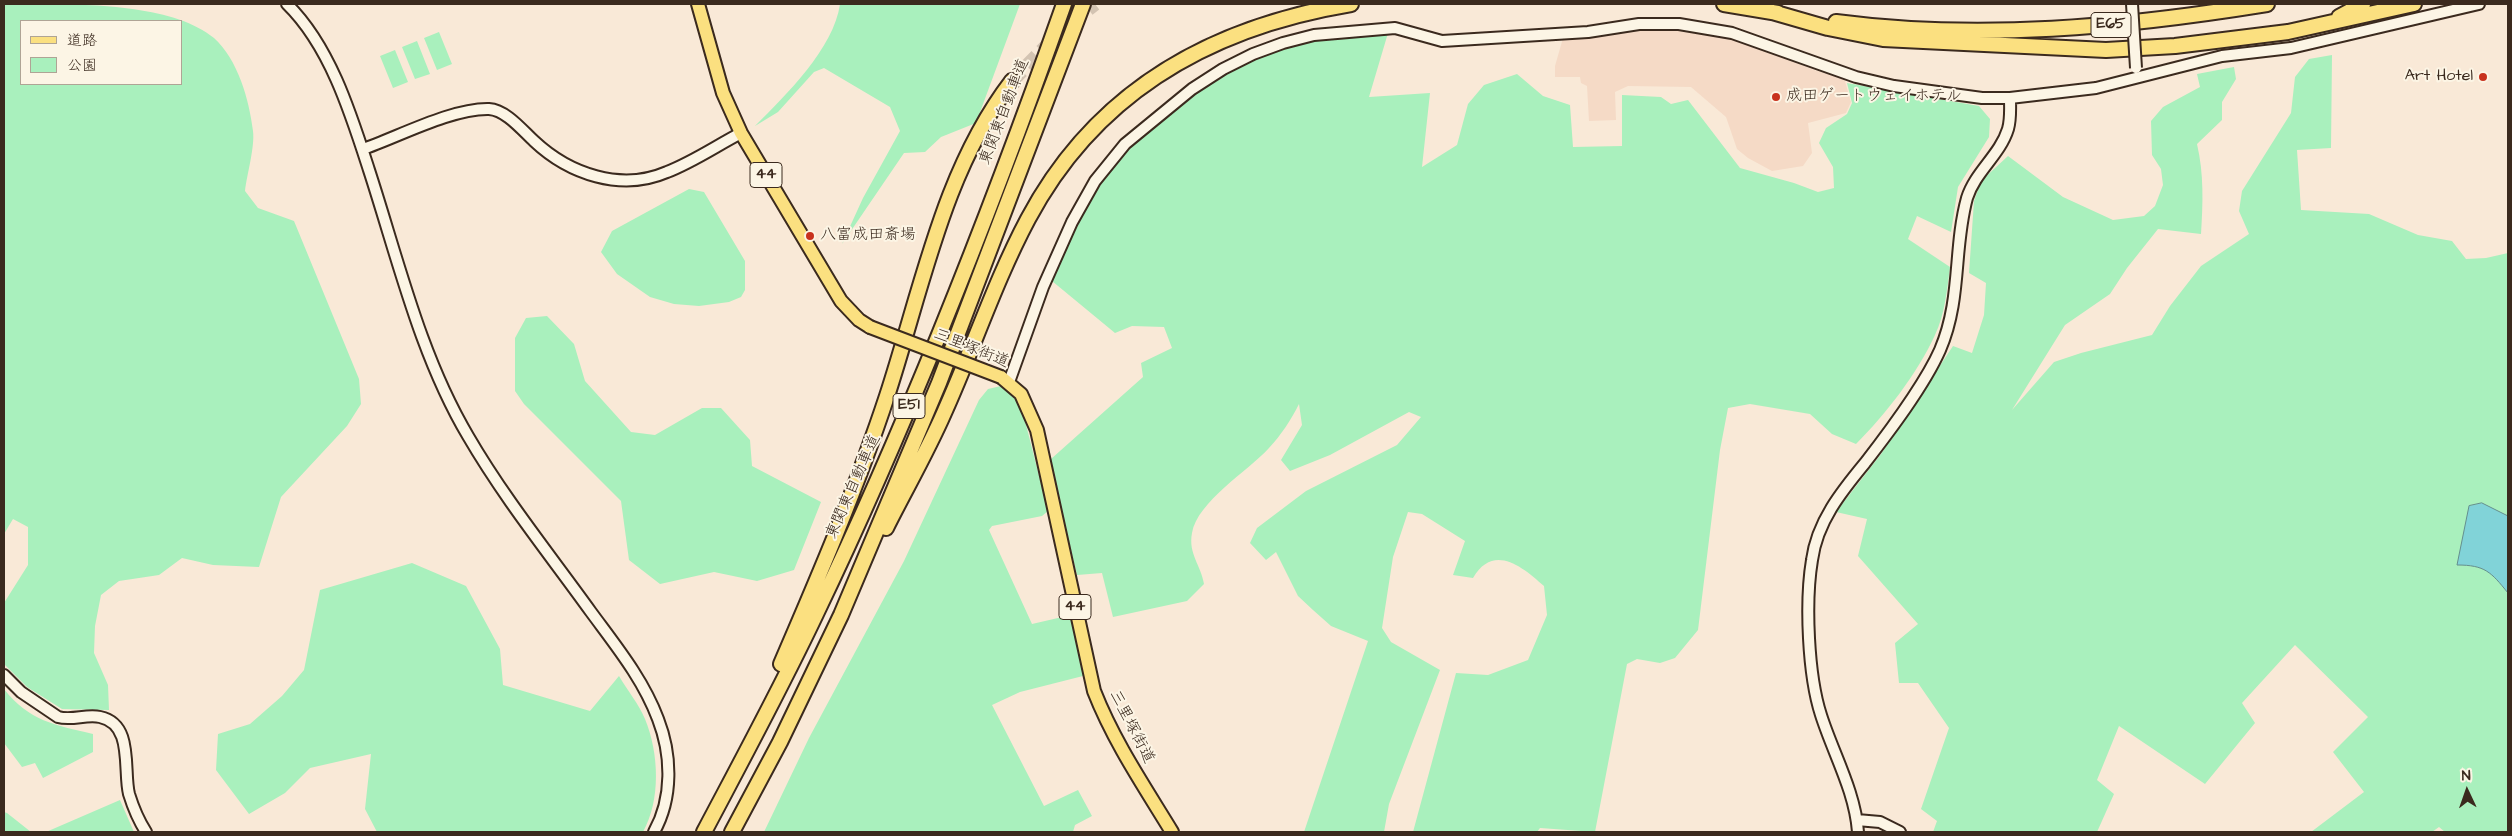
<!DOCTYPE html>
<html>
<head>
<meta charset="utf-8">
<style>
  body { margin:0 }
  #map { position:relative; width:2512px; height:836px; overflow:hidden; background:#f9e9d7; font-family:"Architects Daughter","Klee One",sans-serif }
  canvas { display:block }
  .frame { position:absolute; inset:0; border:5px solid #3b2a1e; pointer-events:none }
  .legend { position:absolute; left:20px; top:20px; width:162px; height:65px; box-sizing:border-box; background:#fcf5e5; border:1px solid #afa495; margin:0; padding:6px 9px; list-style:none; font-size:15px; color:#3b2a1e }
  .legend li { display:flex; align-items:center; gap:10px; height:25px }
  .legend b { width:25px; border:1px solid #afa495 }
  .north { position:absolute; left:2442px; top:766px; width:50px; height:50px; -webkit-text-stroke:4px #fcf5e5; paint-order:stroke; rotate:357deg; font-size:14px; font-weight:700; line-height:20px; text-align:center; color:#3b2a1e }
  .north::after { content:''; display:block; margin:auto; width:18px; height:22px; background:#3b2a1e; clip-path:polygon(50% 0,100% 100%,50% 72%,0 100%) }
</style>
</head>
<body>
<div id="map">
<canvas width="2512" height="836"></canvas>
<div class="frame"></div>
<ul class="legend">
<li><b style="height:6px;background:#fbe080"></b>道路</li>
<li><b style="height:14px;background:#a9f0bd"></b>公園</li>
</ul>
<div class="north">N</div>
</div>
<script>
const ctx = document.querySelector('canvas').getContext('2d');
ctx.lineJoin = 'round';
function fillPath(path, color) {
  ctx.fillStyle = color;
  ctx.fill(path, 'evenodd');
}
function stroke(path, color, width, dash) {
  ctx.strokeStyle = color;
  ctx.lineWidth = width;
  ctx.lineCap = dash ? 'butt' : 'round';
  ctx.setLineDash(dash || []);
  ctx.stroke(path);
}
function drawText(font, color, halo, rows, align = 'center') {
  ctx.font = font + ' "Architects Daughter","Klee One",sans-serif';
  ctx.lineWidth = 4;
  ctx.setLineDash([]);
  ctx.textBaseline = 'middle';
  ctx.strokeStyle = halo;
  ctx.fillStyle = color;
  for (const [text, x, y, turn = 0] of rows) {
    ctx.save();
    ctx.translate(x, y);
    ctx.rotate((+turn || 0) * Math.PI / 180);
    ctx.textAlign = isNaN(turn) ? turn : align;
    if (halo) ctx.strokeText(text, 0, 0);
    ctx.fillText(text, 0, 0);
    ctx.restore();
  }
}
const built = new Path2D(`
  M1668,29L1724,37L1755,46L1814,70L1844,78L1851,102L1846,113L1808,123L1812,153L1803,166L1772,171L1748,158L1737,149L1726,117L1691,87L1628,86L1615,92L1616,120L1589,121L1587,86L1581,83L1580,77H1555V66L1563,38L1605,35L1617,30Z`);
const green = new Path2D(`
  M4,4C62,4 169,0 214,38C238,60 249,99 253,131C255,147 247,174 245,191L258,208L294,221L359,379L361,404L347,426L281,497L259,567L213,565L182,558L159,575L119,581L101,595L95,626L94,653L108,685L109,710L62,709L27,687L4,664V603L28,565V527L13,519L4,534ZM21,21H181V84H21Z
  M840,4H1020L976,123L941,137L925,152L904,153L842,244L863,198L900,131L890,107L824,68L814,72L778,112L755,126C786,95 834,48 840,4Z
  M439,32L452,64L437,70L424,38Z
  M1388,33L1369,97L1430,93L1422,167L1457,145L1468,104L1484,85L1517,74L1543,96L1570,105L1573,147L1622,146V95L1661,97L1671,104L1688,100L1740,168L1794,183L1818,192L1834,188L1833,167L1819,143L1826,128L1847,114L1852,103L1847,83L1979,106L1990,119L1989,137L1958,187L1951,232L1917,216L1908,239L1950,267C1947,290 1945,314 1935,335C1917,374 1886,414 1856,444L1832,434L1810,414L1750,404L1728,408L1720,450L1698,630L1675,658L1660,663L1637,659L1627,664L1595,832L1540,828L1537,832H1413L1456,673L1488,675L1528,660L1547,615L1544,586C1522,566 1493,543 1473,578L1453,575L1465,541L1422,514L1408,512L1393,557L1382,628L1391,642L1440,670L1389,804L1384,832H1304L1368,641L1331,626L1313,610L1298,596L1276,552L1266,560L1250,543L1257,528L1306,491L1397,445L1421,417L1409,412L1330,455L1290,471L1281,460L1302,425L1299,404C1291,420 1281,435 1269,448C1248,471 1197,502 1192,533C1188,554 1201,565 1204,584L1187,601L1113,617L1102,573L1077,575L1051,468V459L1143,377L1141,363L1172,348L1164,327L1132,326L1115,333L1052,281C1069,242 1085,200 1112,167C1159,108 1242,53 1317,39C1340,34 1365,35 1388,33Z
  M417,41L430,74L415,79L402,47Z
  M395,50L408,82L393,88L380,56Z
  M2332,55L2331,148L2297,150L2301,210L2369,214L2418,235L2452,241L2466,259L2486,258L2508,253V832H2445L2439,827L2432,832H2311L2364,792L2333,752L2368,717L2295,645L2242,703L2255,723L2205,784L2119,726L2097,780L2114,794L2097,832H1933L1937,821L1921,809L1949,728L1918,683H1899L1895,643L1918,624L1858,556L1867,519L1836,512L1881,454L1953,346L1972,353L1984,315L1986,283L1969,273L1974,201L1981,181L2008,156L2063,197L2113,220L2144,216L2155,206L2163,185L2161,169L2152,155L2151,121L2163,107L2200,87L2197,74L2234,67L2236,79L2222,102V120L2197,144C2204,174 2203,203 2201,234L2158,229L2127,268L2110,294L2065,325L2012,410L2054,362L2081,353L2152,335L2170,306L2201,266L2249,234L2239,211L2242,191L2291,113L2295,77L2309,59Z
  M689,189L704,192L745,261V290L741,297L729,302L699,306L674,304L650,297L617,274L601,252L612,231Z
  M547,316L574,344L585,381L631,432L655,435L702,408H721L750,440L752,466L821,502L794,570L757,581L714,572L660,584L629,560L621,501L524,404L515,391V338L526,318Z
  M1001,386L1014,397L1022,409L1048,511L1042,516L992,526L989,530L1032,624L1071,615L1085,668L1083,676L1020,692L992,705L1044,806L1078,790L1092,816L1075,825L1073,832H764L809,738L904,561L979,400L988,389Z
  M412,563L466,586L500,649L503,685L590,711L619,676C627,690 639,704 645,719C659,753 661,800 643,832H377L365,809L371,754L310,768L285,793L249,814L216,770L218,734L250,724L282,696L304,670L320,590Z
  M4,689C29,721 55,725 93,734V752L43,778L35,763L22,767L4,743Z
  M120,800L134,832H46Z
  M4,812L7,813L31,832H4Z`);
const water = new Path2D(`
  M2482,503L2508,516V593C2491,572 2485,565 2457,565L2469,506Z`);
const highwayTunnel = new Path2D(`
  M1012,81L1065,27L1095,4`);
const minor = new Path2D(`
  M287,4C330,46 351,114 369,170C398,259 420,355 468,436C504,498 550,555 591,612C616,646 643,679 658,719C672,755 673,798 654,832
  M363,149C398,137 452,108 489,109C506,110 522,130 534,141C569,174 621,192 667,172C693,162 716,146 741,133
  M1009,382L1043,287L1072,222L1095,181L1125,144L1192,89L1223,69L1253,54L1283,43L1314,35L1395,28L1442,41L1588,32L1639,24H1679L1732,33L1856,77L1894,86L1982,98H2010L2096,88L2222,56L2291,48L2479,4
  M4,675L21,692L58,717C72,721 86,714 100,717C134,724 123,770 129,794C133,807 139,821 146,832
  M1857,820L1880,822L1900,832
  M1858,832C1855,791 1833,753 1821,715C1808,675 1805,602 1812,560C1817,522 1841,492 1865,463C1889,432 1924,386 1940,350C1962,299 1953,249 1967,198C1975,172 2000,155 2008,129C2011,119 2010,108 2010,98`);
const major = new Path2D(`
  M698,4L723,93L741,133L841,301L859,320L870,327
  M1001,377L1021,394L1037,430L1094,691C1114,742 1144,786 1172,832`);
const highway = new Path2D(`
  M1724,4L1778,13
  M1769,11L1828,28L1883,39L2106,50L2175,46L2288,32L2414,4
  M2339,17L2363,4
  M1836,22C1980,41 2124,27 2267,4
  M886,528C905,490 927,452 944,413C973,349 995,281 1028,219C1096,91 1211,27 1351,4
  M781,664C819,576 857,487 887,396C922,289 943,171 1012,81
  M704,832C742,760 781,688 816,614C911,416 991,211 1064,4
  M732,832L780,742L841,615L939,383L1083,4`);
const minorBridge = new Path2D(`
  M2132,4L2136,68`);
const majorBridge = new Path2D(`
  M870,327L1001,377`);
const markers = [
  [2483,77,5,"#c8321e"],
  [1776,97,5,"#c8321e"],
  [810,236,5,"#c8321e"]
];
const shields = [
  [2111,25,40],
  [766,175,32],
  [909,406,32],
  [1075,607,32]
];
const shieldNames = [
  ["E65",2111,25],
  ["44",766,175],
  ["E51",909,406],
  ["44",1075,607]
];
const poiNames = [
  ["Art Hotel",2473,77,"right"],
  ["成田ゲートウェイホテル",1786,97],
  ["八富成田斎場",820,236]
];
const streetNames = [
  ["東関東自動車道",1005,112,-69],
  ["三里塚街道",971,349,22],
  ["東関東自動車道",854,487,-66],
  ["三里塚街道",1131,727,63]
];
fillPath(built, '#f5dac6');
fillPath(green, '#a9f0bd');
fillPath(water, '#81d3d8');
stroke(water, '#658f8e', 1);
stroke(highwayTunnel, '#d3c3b2', 14, [14, 7]);
stroke(minor, '#3b2a1e', 14);
stroke(major, '#3b2a1e', 16);
stroke(highway, '#3b2a1e', 18);
stroke(minor, '#fcf5e5', 10);
stroke(major, '#fbe080', 12);
stroke(highway, '#fbe080', 14);
stroke(minorBridge, '#3b2a1e', 14, []);
stroke(majorBridge, '#3b2a1e', 16, []);
stroke(minorBridge, '#fcf5e5', 10);
stroke(majorBridge, '#fbe080', 12);
for (const [x, y, r, color] of markers) {
  const dot = new Path2D();
  dot.arc(x, y, r, 0, 2 * Math.PI);
  ctx.fillStyle = color;
  ctx.fill(dot);
  stroke(dot, '#fcf5e5', 2);
}
for (const [x, y, w] of shields) {
  const box = new Path2D();
  box.roundRect(x - w / 2, y - 12.5, w, 25, 4);
  ctx.fillStyle = '#fcf5e5';
  ctx.fill(box);
  stroke(box, '#3b2a1e', 1);
}
drawText('bold 15px', '#3b2a1e', null, shieldNames);
drawText('16px', '#3b2a1e', '#fcf5e5', poiNames, 'left');
drawText('16px', '#3b2a1e', '#fcf5e5', streetNames);
</script>
</body>
</html>
